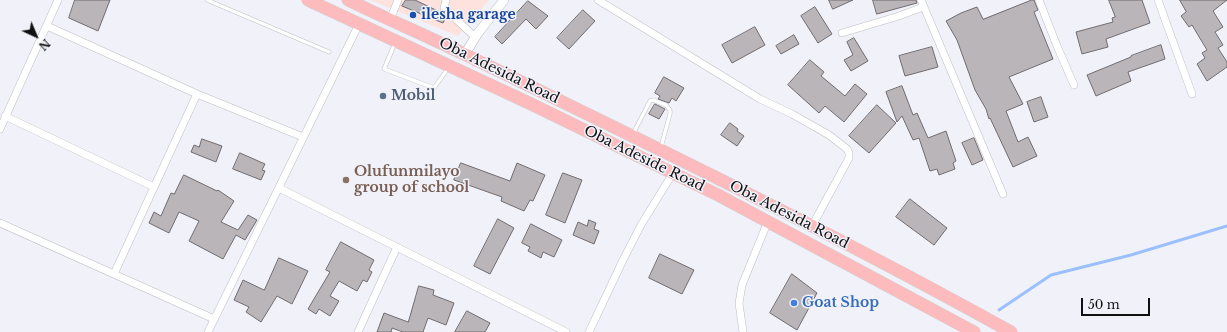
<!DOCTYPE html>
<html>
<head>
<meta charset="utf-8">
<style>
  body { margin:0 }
  #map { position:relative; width:1227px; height:332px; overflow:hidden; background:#f1f2f9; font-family:"Libre Baskerville",serif }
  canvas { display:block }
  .north { position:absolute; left:16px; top:16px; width:40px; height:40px; -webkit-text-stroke:3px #f1f2f9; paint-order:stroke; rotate:136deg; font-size:11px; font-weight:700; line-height:16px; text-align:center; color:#101013 }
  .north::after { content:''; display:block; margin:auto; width:14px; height:18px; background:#101013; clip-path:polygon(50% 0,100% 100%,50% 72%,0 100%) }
  .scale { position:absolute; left:1081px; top:298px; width:69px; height:18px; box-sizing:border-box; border:2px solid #101013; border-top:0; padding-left:5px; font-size:12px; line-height:14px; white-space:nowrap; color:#101013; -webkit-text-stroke:3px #f1f2f9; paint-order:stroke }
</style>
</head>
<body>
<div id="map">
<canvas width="1227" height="332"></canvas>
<div class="north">N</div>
<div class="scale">50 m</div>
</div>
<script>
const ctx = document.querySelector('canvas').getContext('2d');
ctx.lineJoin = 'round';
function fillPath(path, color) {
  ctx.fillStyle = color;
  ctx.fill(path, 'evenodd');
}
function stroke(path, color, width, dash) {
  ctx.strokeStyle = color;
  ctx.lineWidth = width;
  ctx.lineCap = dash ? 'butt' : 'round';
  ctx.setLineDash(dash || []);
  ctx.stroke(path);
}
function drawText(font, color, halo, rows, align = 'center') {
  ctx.font = font + ' "Libre Baskerville",serif';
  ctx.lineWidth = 3;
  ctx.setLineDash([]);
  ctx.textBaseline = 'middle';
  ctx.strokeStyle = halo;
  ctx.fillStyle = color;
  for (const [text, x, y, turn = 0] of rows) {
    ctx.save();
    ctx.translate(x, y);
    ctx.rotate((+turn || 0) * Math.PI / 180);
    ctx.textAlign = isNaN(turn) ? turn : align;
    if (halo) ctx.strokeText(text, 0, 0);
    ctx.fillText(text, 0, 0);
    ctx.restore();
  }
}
const commercial = new Path2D(`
  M370,0H489L458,36Z`);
const stream = new Path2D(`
  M999,310L1051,275L1131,255L1227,226`);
const building = new Path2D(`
  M75,0H110L98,31L69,18Z
  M406,0H415L442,13L446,17L443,23L402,6Z
  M829,0H853L833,9Z
  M873,0H916L917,3L877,14Z
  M1032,0H1034L1038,10L1034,12L1053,59L1009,77L1023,104L1006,111L1018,142L1028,137L1037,156L1013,167L990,118L989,119L986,109L975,90L957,40L946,21L961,13L977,7L983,19Z
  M1109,0H1142L1150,23L1106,39L1108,47L1082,54L1076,32L1113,22L1112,18L1115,17Z
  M1180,0H1227L1213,11L1223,27L1215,32L1223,45L1218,48L1227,62V67L1207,81L1197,64L1205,58L1202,53L1207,50L1192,25L1189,27L1181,16L1186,12Z
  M528,1L548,16L536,29L526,19L502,44L495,37Z
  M815,7L832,34L818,43L801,16Z
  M583,10L595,21L569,49L557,38Z
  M755,27L765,45L732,63L722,45Z
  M794,35L799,44L781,54L776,46Z
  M854,38L868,61L851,71L844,60L853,55L847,42Z
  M1161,45L1165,59L1128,72L1131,81L1096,96L1087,75L1131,57V56Z
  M932,47L938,67L905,76L899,56Z
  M810,60L824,72L821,76L845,96L855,84L867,94L844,122L825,106L819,113L788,85Z
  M664,77L684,88L676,101L672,98L669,103L658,99L660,96L655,93Z
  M902,86L913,115L917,113L928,138L946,131L956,161L953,163L955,169L939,175L937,169L930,171L919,138L913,140L902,116L897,122L886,92Z
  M1041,97L1048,117L1034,122L1027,102Z
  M655,104L665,109L659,119L649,114Z
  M877,105L896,123L869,153L849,136Z
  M730,123L738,129L737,131L744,136L737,146L721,135Z
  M974,138L983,160L972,165L962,143Z
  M202,139L222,146L216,162L191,152L194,145L199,147Z
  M240,153L265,164L262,170L265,171L261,180L233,169Z
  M461,163L510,181L517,163L545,175L533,201L530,200L524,211L501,201L502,197L454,180Z
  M563,173L582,180L565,223L546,215Z
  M184,175L217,191L218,190L234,201L221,222L238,230L248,215L257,220L245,240L236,235L223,259L189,241L199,221L179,212L169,233L149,223L154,212L161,216L171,193L174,194Z
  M910,199L947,228L934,245L896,217Z
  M498,219L514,228L490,274L474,266Z
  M589,220L596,223L594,229L599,231L594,244L573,235L578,222L587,226Z
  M531,224L562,240L554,257L543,252L541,258L528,251L530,247L522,243Z
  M341,242L374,260L369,270L372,272L367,282L363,280L357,291L339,281L330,296L339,301L330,316L319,309L316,314L308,309L330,272L326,270Z
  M660,254L694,270L682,294L649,278Z
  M279,258L308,271L292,304L277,296L261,322L246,312L249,307L234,300L243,280L264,290Z
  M792,274L817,293L797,330L770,313Z
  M419,286L434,290L433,295L454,303L446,325L428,318L423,332H403L392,328L391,332H377L384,313L408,322Z
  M467,311L490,323L485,332H455Z`);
const service = new Path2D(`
  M207,0L329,52
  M395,43L384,69L434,88L449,67
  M633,134L650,101L653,100L666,105L670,110V114L661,147`);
const minor = new Path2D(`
  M446,0L444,8L475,37
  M598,0L760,99L792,114L829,135L847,149L849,153V158L812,226
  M921,0L1003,194
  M1039,0L1057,46L1074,85
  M1158,0L1192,94
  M390,20L398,0
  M47,26L197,94L303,137
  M842,33L899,16L923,7
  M5,116L154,187
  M0,129L58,0
  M279,188L566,332
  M0,223L214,319
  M114,274L197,94
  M208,332L359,24
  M358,332L397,247
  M589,332L623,260L641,225L673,173
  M743,332L739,303L742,285L768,221`);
const tertiary = new Path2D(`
  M465,54L478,33L504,0`);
const primary = new Path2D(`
  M308,0L529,103L718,195L974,332
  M348,0C387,19 427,36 466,55C649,144 833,233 1011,332`);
const markers = [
  [413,15,4,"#1a4fb4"],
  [383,96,4,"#5c6f8a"],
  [346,180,4,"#8d6e63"],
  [794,303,4,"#3f7fe0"]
];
const transitNames = [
  ["ilesha garage",421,15]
];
const streetNames = [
  ["Oba Adesida Road",499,71,26],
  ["Oba Adeside Road",644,159,26],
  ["Oba Adesida Road",789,215,27]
];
const serviceNames = [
  ["Mobil",391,96]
];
const educationNames = [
  ["Olufunmilayo",354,172],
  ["group of school",354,188]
];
const shopNames = [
  ["Goat Shop",802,303]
];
fillPath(commercial, '#fde2de');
stroke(stream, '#9bbfff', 3);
fillPath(building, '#bab5b9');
stroke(building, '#706b6f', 1);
stroke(service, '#bdbec4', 4.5);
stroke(minor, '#bdbec4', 8);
stroke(tertiary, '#bdbec4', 10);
stroke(primary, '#cfcfd0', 13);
stroke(service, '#fff', 3.5);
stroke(minor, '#fff', 7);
stroke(tertiary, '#fff', 9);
stroke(primary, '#febbbd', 12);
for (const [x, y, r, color] of markers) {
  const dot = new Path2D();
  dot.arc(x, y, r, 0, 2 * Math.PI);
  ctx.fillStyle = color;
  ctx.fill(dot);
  stroke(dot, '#f1f2f9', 1.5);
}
drawText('bold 14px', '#164399', '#f1f2f9', transitNames, 'left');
drawText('14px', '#101013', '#f1f2f9', streetNames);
drawText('bold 14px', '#4e5e75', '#f1f2f9', serviceNames, 'left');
drawText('bold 14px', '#785e54', '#f1f2f9', educationNames, 'left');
drawText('bold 14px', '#366cbe', '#f1f2f9', shopNames, 'left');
</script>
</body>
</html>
